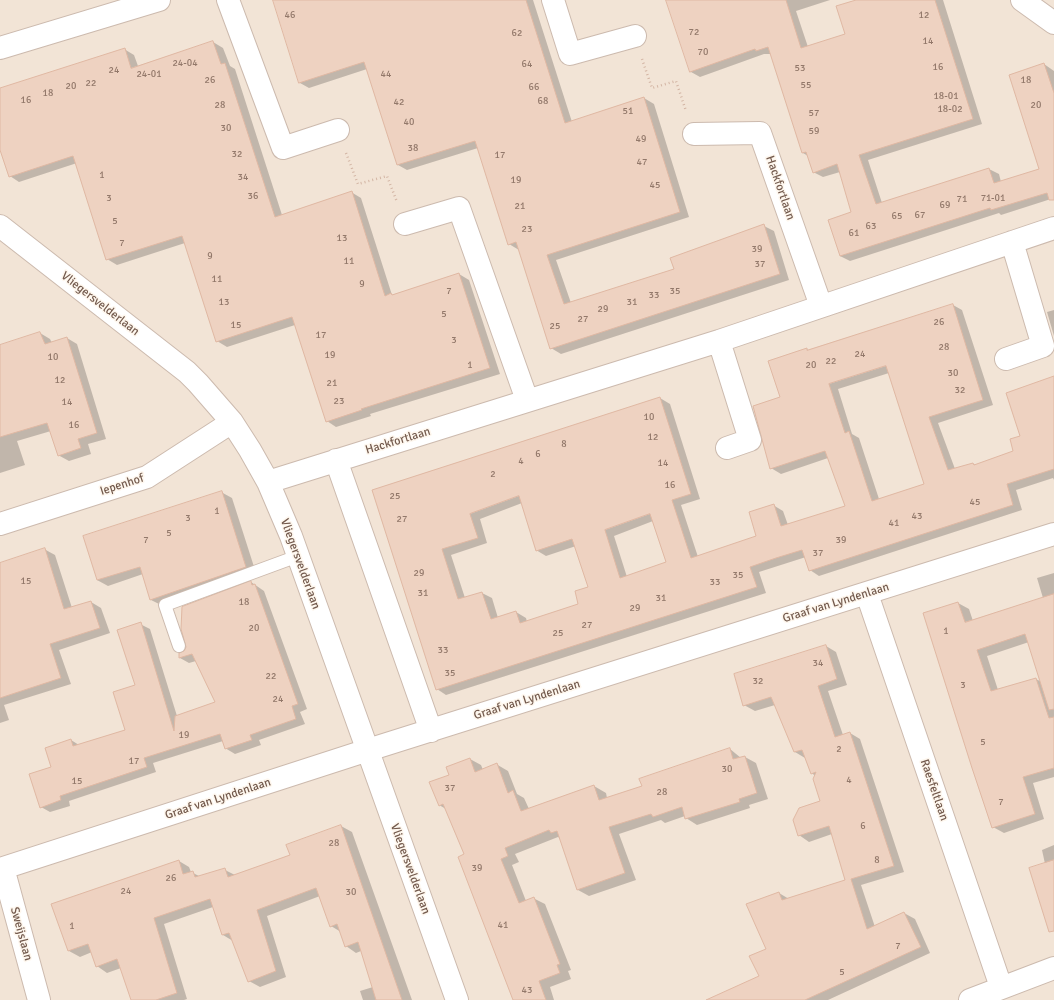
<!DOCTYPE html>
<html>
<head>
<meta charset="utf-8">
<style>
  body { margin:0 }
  canvas { display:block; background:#fbf3e7 }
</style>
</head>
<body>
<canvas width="1054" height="1000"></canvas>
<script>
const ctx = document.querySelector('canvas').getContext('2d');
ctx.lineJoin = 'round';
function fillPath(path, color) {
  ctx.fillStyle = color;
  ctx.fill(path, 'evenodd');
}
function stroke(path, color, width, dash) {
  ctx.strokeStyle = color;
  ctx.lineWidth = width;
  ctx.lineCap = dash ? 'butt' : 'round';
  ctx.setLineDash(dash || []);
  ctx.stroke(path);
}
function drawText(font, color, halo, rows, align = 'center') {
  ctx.font = font + ' Signika,sans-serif';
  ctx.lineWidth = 3;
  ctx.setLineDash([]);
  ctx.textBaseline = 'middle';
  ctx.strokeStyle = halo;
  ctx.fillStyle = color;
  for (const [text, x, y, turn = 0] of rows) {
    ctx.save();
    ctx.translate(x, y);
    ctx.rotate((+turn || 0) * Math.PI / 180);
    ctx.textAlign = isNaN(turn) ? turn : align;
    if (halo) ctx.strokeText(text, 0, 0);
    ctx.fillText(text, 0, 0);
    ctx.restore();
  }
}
const residential = new Path2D(`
  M0,0H1054V1000H0Z`);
const shadow = new Path2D(`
  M276,0H533L572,122L644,98L654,104L689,217L556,260L571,303L675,270L764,226L774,231L789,280L561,354L551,348L519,250L509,244L478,148L407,170L398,165L367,69L309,88L300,83Z
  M667,0H830L796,11L808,47L846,35L859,0H943L982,124L868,160L882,203L989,169L999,174L1001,182L1040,170L1044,64L1054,71V198L1001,215L999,213L850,261L840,256L853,213L840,172L823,177L813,172L808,156L803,153L771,54H764L700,77L691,72Z
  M213,42L223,48L230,66L235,69L282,215L351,192L361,198L392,295L459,274L469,280L500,374L370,414L371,416L336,427L327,421L295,325L227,347L217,341L185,243L117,265L107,259L77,163L19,182L10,176L0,147V90L124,49L134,55L138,66Z
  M953,305L962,310L993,405L938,423L955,469L973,464L976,465L1054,439V480L1053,478L1016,490L1022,510L819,576L810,570L806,557L759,572L766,593L446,695L437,689L373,490L660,398L670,404L700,499L681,505L698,557L758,537L773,505L783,511L788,525L847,507L828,458L781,474L771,468L781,398L807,349L809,351ZM889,373L925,485L879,499L859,438L852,434L838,389ZM522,503L536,550L546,556L576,546L589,588L579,605L527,622L526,618L516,612L498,618L492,598L482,593L465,598L451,555L487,543L480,519ZM653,521L667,563L627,577L614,536Z
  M1054,310V336L1047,312Z
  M40,333L50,339L52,343L67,338L77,344L106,439L88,444L91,454L69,461L58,455L51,431L17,441L25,465L0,473V346Z
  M221,492L232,498L256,573L161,605L151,600L143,574L108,586L97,580Z
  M44,549L55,555L72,608L91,602L101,608L110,633L59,650L71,684L4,705L9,720L0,723V564Z
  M1054,573V681L1029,642L987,656L998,690L1036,679L1047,685L1054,708V777L1033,783L1044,819L1004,833L993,827L958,603L969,609L973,621L1043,598L1037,578Z
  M251,582L264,591L307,709L300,712L305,724L259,740L261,745L235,754L225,748L223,741L153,763L156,772L69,801L70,806L50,812L41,807L52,767L71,740L79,745L126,730L136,686L140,624L150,629L177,716L216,703L196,661L189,663L180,658V654L185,652Z
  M826,646L836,652L847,685L828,691L843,735L850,733L860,739L904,872L861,885L875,927L904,913L915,919L930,953L828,1000H742L760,976L779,893L789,899L846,881L832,834L809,842L799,835L822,802L816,776L811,773L805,758L795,752L775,705L755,711L744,705Z
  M730,749L741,758L745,757L756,763L768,799L749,805L750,808L697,825L686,818L685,816L665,823L661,820L619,834L636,880L589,896L578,890L560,838L558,837L515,854L519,862L512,865L526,901L533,898L545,904L571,970L568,971L571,979L550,987L554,1000H515L465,855L446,809L439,805L450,775L470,759L481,765L483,770L496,764L508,771L517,794L524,798L529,809L594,786L606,793L607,798L643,787Z
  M341,826L352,832L412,1000H363L360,991L373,987L361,951L356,953L346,946L341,932L331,926L320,896L267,916L286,977L260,987L249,981L233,941L223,935L213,907L164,924L187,999L184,1000H132L121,968L107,973L97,966L92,952L80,957L69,951L179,861L189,867L191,872L201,877L225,870L235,875L291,856Z
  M1054,845V905L1042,850Z`);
const building = new Path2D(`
  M273,0H526L565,123L644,97L680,212L547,255L564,304L674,269L670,258L764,224L780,274L550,349L516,242L508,245L475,141L397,165L364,62L299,83Z
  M666,0H786L801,48L845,34L836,6L856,0H935L973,119L859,155L876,204L989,168L994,183L1039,169L1009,75L1044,63L1054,93V200H1049L1047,193L991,210L990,208L840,256L828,220L851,212L837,164L813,173L806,152L802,153L768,47L756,51L755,49L690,72Z
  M213,41L221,64L225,63L275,217L352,191L385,296L391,293L392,295L459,273L490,368L361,409L362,410L326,422L292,317L216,342L182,236L106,260L73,156L9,177L0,150V88L125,48L131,68Z
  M953,304L983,400L929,417L948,470L973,463L974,465L1013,451L1010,439L1020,436L1006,393L1054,376V469L1007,484L1013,505L809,571L802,550L776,558L750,567L757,587L436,690L372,490L660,397L691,494L672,500L691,558L756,536L749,512L774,504L781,526L845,506L825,451L770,469L753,406L780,397L768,361L807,348V350ZM886,366L924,484L872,501L849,431L845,433L829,384ZM519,496L536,551L572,539L588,587L575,591L578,604L520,623L516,611L491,619L482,592L458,599L442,549L478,538L470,514ZM650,514L666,562L620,578L605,530Z
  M40,332L45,344L67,337L97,433L78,439L81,448L58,456L47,423L0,437V345Z
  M222,491L246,567L150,600L140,567L97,580L83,536Z
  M45,548L64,609L91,601L100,628L50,644L61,678L0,698V563Z
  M251,581L252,585L255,584L298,704L292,706L296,719L250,735L252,740L225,749L220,734L144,758L147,767L60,796L61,800L40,808L29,774L51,767L45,748L71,739L73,746L125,730L113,692L135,685L117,630L141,622L174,731L175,716L215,702L192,654L179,658V653L184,651L186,647L181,629L182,607Z
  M1054,594V709L1049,710L1025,634L977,650L991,691L1036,678L1049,718L1054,717V768L1023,777L1035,814L992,828L972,768L923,613L958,602L965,622Z
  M826,645L837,679L818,686L835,737L850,732L894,866L851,879L867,929L904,912L921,947L805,1000H706L759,976L749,956L766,949L746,904L779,892L782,900L845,880L829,826L798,836L793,820L799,808L820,801L813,779L816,772L811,774L802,750L794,752L771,697L743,706L734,674Z
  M730,748L733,759L745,756L757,793L739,799L740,802L685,819L682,807L653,817L651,814L609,827L625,873L577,890L557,831L551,833L549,830L505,848L508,856L501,859L519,903L534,897L560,964L557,965L560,973L539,981L546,1000H513L458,857L464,854L443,804L439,806L429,782L449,775L446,767L470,758L475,772L497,763L508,793L513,790L521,811L594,785L599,800L642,786L639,779Z
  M341,825L402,1000H376L358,942L345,947L337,924L330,927L316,888L257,910L276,971L248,982L229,933L222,935L210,899L154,918L177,993L156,1000H131L117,959L96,967L88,944L68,951L51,904L179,860L183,874L193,871L195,877L225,868L228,877L290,855L286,845Z
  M1054,860V931L1049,932L1029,868Z`);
const path = new Path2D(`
  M642,59L652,88L676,81L686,111
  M346,153L358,184L387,176L397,202`);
const service = new Path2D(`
  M179,646L165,605L298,556`);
const minor = new Path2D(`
  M228,0L283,148L338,130
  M553,0L570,54L635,36
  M1022,0L1054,23
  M0,48L159,0
  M694,134L760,133L821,306
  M405,224L459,208L527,400
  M0,226L187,372L198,383L232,422L250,450L268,482L291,536L457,1000
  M719,341L750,440L727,448
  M1006,359L1043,346L1012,242
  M336,460L431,731
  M268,482L719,341L1054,228
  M0,524L147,477L232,422
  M867,594L1001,987
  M3,868L39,1000
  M0,869L368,750L1054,534
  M970,1000L1054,968`);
const numberNames = [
  ["46",290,15],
  ["12",924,15],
  ["72",694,32],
  ["62",517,33],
  ["14",928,41],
  ["70",703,52],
  ["24-04",185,63],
  ["64",527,64],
  ["16",938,67],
  ["53",800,68],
  ["24",114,70],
  ["24-01",149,74],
  ["44",386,74],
  ["26",210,80],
  ["18",1026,80],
  ["22",91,83],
  ["55",806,85],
  ["20",71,86],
  ["66",534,87],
  ["18",48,93],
  ["18-01",946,96],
  ["16",26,100],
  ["68",543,101],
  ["42",399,102],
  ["28",220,105],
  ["20",1036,105],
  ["18-02",950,109],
  ["51",628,111],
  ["57",814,113],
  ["40",409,122],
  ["30",226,128],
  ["59",814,131],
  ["49",641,139],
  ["38",413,148],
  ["32",237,154],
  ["17",500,155],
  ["47",642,162],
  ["1",102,175],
  ["34",243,177],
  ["19",516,180],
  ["45",655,185],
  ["36",253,196],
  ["3",109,198],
  ["71-01",993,198],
  ["71",962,199],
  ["69",945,205],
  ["21",520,206],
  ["67",920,215],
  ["65",897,216],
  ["5",115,221],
  ["63",871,226],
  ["23",527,229],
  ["61",854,233],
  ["13",342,238],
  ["7",122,243],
  ["39",757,249],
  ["9",210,256],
  ["11",349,261],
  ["37",760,264],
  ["11",217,279],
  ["9",362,284],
  ["7",449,291],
  ["35",675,291],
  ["33",654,295],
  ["13",224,302],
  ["31",632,302],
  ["29",603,309],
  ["5",444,314],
  ["27",583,319],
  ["26",939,322],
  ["15",236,325],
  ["25",555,326],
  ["17",321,335],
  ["3",454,340],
  ["28",944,347],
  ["24",860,354],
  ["19",330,355],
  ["10",53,357],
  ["22",831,361],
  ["1",470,365],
  ["20",811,365],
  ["30",953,373],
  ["12",60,380],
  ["21",332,383],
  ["32",960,390],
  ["23",339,401],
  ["14",67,402],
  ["10",649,417],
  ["16",74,425],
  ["12",653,437],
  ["8",564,444],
  ["6",538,454],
  ["4",521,461],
  ["14",663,463],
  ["2",493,474],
  ["16",670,485],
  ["25",395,496],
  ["45",975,502],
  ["1",217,511],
  ["43",917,516],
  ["3",188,518],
  ["27",402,519],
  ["41",894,523],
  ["5",169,533],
  ["7",146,540],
  ["39",841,540],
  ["37",818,553],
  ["29",419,573],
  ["35",738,575],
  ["15",26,581],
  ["33",715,582],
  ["31",423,593],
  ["31",661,598],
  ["18",244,602],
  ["29",635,608],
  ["27",587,625],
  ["20",254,628],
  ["1",946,631],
  ["25",558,633],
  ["33",443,650],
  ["34",818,663],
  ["35",450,673],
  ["22",271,676],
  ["32",758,681],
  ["3",963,685],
  ["24",278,699],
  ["19",184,735],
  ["5",983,742],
  ["2",839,749],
  ["17",134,761],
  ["30",727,769],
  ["4",849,780],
  ["15",77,781],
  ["37",450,788],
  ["28",662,792],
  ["7",1001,802],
  ["6",863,826],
  ["28",334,843],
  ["8",877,860],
  ["39",477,868],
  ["26",171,878],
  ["24",126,891],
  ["30",351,892],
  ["41",503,925],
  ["1",72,926],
  ["7",898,946],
  ["5",842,972],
  ["43",527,990]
];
const streetNames = [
  ["Hackfortlaan",780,188,71],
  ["Vliegersvelderlaan",100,304,38],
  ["Hackfortlaan",398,441,-17],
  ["Iepenhof",122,485,-18],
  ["Vliegersvelderlaan",300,564,70],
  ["Graaf van Lyndenlaan",836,603,-17],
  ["Graaf van Lyndenlaan",527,700,-17],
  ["Raesfeltlaan",934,790,71],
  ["Graaf van Lyndenlaan",218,799,-18],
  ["Vliegersvelderlaan",410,869,70],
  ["Sweijslaan",21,934,75]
];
fillPath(residential, '#f2e4d6');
fillPath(shadow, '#0003');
fillPath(building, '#eed2c1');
stroke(building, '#e0b8a3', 1);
stroke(service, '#ccbaae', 14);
stroke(minor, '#ccbaae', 24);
stroke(path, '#d3b5a4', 2.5, [1, 3]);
stroke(service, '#fff', 12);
stroke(minor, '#fff', 22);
drawText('10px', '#92786a', null, numberNames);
drawText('12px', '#735a4d', '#fef7ee', streetNames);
</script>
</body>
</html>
